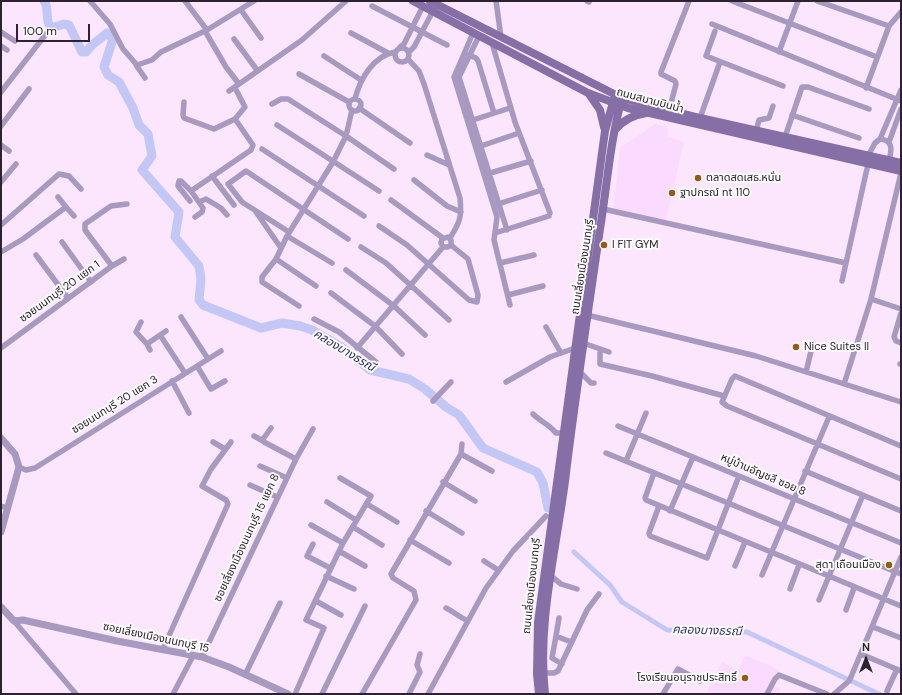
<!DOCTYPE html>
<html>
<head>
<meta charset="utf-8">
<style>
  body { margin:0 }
  #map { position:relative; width:902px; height:695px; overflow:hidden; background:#fce6fe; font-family:"DM Sans",sans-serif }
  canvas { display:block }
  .frame { position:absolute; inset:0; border:2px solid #2d232e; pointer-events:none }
  .north { position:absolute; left:846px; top:639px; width:40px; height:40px; -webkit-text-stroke:3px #fbfbfb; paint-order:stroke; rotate:0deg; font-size:11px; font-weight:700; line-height:16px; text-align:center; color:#2d232e }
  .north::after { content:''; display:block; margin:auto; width:14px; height:18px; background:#2d232e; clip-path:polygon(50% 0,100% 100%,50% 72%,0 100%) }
  .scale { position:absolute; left:16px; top:24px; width:74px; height:18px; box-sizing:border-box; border:2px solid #2d232e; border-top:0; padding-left:5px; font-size:12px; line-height:14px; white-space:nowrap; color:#2d232e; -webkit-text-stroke:3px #fbfbfb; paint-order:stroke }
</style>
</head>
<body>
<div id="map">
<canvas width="902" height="695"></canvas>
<div class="frame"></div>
<div class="north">N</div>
<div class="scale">100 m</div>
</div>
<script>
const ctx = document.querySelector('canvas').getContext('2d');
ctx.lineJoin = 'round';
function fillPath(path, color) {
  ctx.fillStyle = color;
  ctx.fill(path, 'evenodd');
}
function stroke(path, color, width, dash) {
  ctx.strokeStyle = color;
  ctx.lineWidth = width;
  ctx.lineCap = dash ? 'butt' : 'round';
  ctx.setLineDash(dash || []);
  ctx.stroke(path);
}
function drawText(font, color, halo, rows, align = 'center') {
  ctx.font = font + ' "DM Sans","Noto Sans Thai",sans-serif';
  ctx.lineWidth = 4;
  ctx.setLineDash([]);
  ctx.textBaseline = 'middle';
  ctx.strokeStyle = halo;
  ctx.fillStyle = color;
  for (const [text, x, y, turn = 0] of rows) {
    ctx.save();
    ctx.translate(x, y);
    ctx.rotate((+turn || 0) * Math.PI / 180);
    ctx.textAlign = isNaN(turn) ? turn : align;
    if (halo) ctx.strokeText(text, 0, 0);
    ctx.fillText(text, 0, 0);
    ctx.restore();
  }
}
const built = new Path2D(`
  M655,124L666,126L668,129V137L684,142L665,224L613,212L620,148Z
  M745,655L780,670L773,685L781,689L779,694H713L707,691L722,662L738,670Z`);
const canal = new Path2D(`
  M574,552L610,585L622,602L667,630L747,632L879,694`);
const river = new Path2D(`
  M44,1C50,8 44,20 51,28L64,24L69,25L82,52H86L92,45L107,33L113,39L104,67L108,75L119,82L133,108L139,125L148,134L152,156L142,170L179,212L175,237L199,266L201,279L199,300L203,305L261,328L282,323L300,326L312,330L343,348L370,370L409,379L425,389L446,407L459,415L483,448L537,472L543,483L548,508`);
const minor = new Path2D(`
  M90,1L110,24L123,49L137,65L152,60L161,52L207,30L254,1
  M185,1L207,30
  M496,1L501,37
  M587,1L589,2
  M732,1L877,57
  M817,1L889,26
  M372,6L447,45
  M241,10L261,38
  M712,24L901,101
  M205,31L226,67L239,84
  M715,31L706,56L783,86
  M1,32L15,41
  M351,33L388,53
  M473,33L454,77L497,217L494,240L510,305
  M479,36L459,77L507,230
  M234,39L257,70
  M492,43L515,122L550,213
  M1,46L7,50
  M400,47L404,44L423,6
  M395 55a7 7 0 1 1 14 0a7 7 0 1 1-14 0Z
  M409,52L414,47L434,9
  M779,52L798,1
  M469,55L476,58L478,61L494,113
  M324,56L361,80
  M408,59L419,71L424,84L460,198C462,217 460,222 450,238
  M136,65L145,78
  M299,74L349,102
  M866,88L889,26L901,12
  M229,91L302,40L346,1
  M1,92L46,34
  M355,99C360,79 373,56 395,52
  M349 105a6 6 0 1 1 12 0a6 6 0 1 1-12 0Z
  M184,102L183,115L184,118L214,129L235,119
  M272,104L281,99H288L346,136L394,169
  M359,108L410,143
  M669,111L676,84L675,81L661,74V72L689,1
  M792,115L859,138
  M700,118L720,62
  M473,120L510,108
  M277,125L379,191
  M1,126L29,89
  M756,131L759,120L769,118L773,106
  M785,137L802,87H808L869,109
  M880,139L901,90
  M889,142L901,109
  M1,145L9,151
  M481,146L519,133
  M262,149L364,216
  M427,155L449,165
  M868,156L875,143L880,139C893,140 892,150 889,160
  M487,174L531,161
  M212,176L234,205
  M414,180L447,206L461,212
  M1,182L16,164
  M191,191L203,208L202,212L195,217
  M391,200L443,238
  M190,201L178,186L179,181H181L191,191L251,150L253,145L235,119L245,107L235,88
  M199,202L206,199L221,208L227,215
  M498,204L542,190
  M66,207L74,216
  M603,209L846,263
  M256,212L281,248
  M1,225L59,174L69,176L81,189
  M379,226L407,245L469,300L477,302L478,295L468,259L451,245
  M289,232L242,202L228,184L246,171L348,239
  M495,233L549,216
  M287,236L332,263
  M62,242L91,282
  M361,247L386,263L449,320
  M1,252L23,239L66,207L58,197
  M36,255L68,298
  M276,259L316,286
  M500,263L534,255
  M112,266L85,230V224L111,206L127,204
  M346,270L394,306L425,335
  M842,281L868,164
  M331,293L375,326L402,354
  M508,295L543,286
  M871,299L901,309
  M299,306L262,282V277L276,259L287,236L333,162L346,136L352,110
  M901,313L894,337L896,341L901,343
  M587,315L756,356L901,402
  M181,317L208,359
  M314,319L339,332L376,362
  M141,322L136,332L147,344
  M546,327L561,353
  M160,335L185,373
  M583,343L609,352
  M1,348L112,266L124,259
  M357,348L443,247H448L451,245V240L448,237L442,239L441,243L443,247
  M150,350L147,344L166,331
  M600,353V364L652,376L724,396
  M900,364H901
  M197,366L211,389L225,381
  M579,371L591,383H594
  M806,372L813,343
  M172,381L189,413
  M506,382L550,357L575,348
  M844,384L871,299L901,173
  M433,401L451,382
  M533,414C541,422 549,424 556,433H564
  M618,426L901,543
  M271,428L263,439L264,442L296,459
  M254,436L263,441
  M213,442L225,449
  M901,446L735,376L732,379L722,402L727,406L901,479
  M606,453L901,574
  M461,454L462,444
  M626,461L646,413
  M260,466L287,478
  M19,467L26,470L35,468L221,351
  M805,471L901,511
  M654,473L645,498L646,500L901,606
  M443,482L475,501
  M250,485L277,497
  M327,502L356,520
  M367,504L397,522
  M1,506L7,508
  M659,506L649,533L650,536L707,558L739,476
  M426,511L462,533
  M670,511L693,457
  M311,525L343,543
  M353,527L382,545
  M410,540L449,563
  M313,544L307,556L330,568
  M339,551L365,566
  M484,561L498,570
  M735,566L745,542
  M762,575L829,417
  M326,576L354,589
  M551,576L561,584L577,589
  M790,589L799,565
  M819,600L863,495
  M316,601L341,615
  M446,608C454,612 459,617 468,621
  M846,610L854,588
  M559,618L556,636L571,642
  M14,621L76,694
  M873,627L901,638
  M556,636L552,658L562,664
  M163,649L228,504L226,500L202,486L211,469L231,442
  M861,654L901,671
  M202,657L296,459L313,429
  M543,673H554L558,671L587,610L599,594
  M245,675L280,603
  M887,691L897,669
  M173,694L193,656
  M295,694L324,628L306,620L343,543L371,496L340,478
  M322,694L365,606
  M362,694L416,600L414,591L393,578L391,574L461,454L492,471
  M409,694L420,672L417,665L420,654
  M428,694L486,588L513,551L546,516
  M663,694L678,669L700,681
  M767,694L775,679L779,675L827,694
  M834,694L849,681L851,677L901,557`);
const tertiary = new Path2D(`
  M1,438L15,454L19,467L1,532
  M1,607L14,621L23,620L117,641L202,657L229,667L288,694`);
const secondary = new Path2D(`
  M413,1L588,93L628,108L901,171
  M430,1L622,98L700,118L901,163
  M589,94L600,110L604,127
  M615,130C623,120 633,115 646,113
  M539,694L537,674L538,622L605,131L615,95
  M545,694C537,623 556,551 565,481C575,397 588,313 600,229C607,186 610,141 622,98`);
const markers = [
  [698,178,4,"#935c14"],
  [672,193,4,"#935c14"],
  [604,245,4,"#935c14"],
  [796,347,4,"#935c14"],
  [889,565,4,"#935c14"],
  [745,678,4,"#935c14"]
];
const streetNames = [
  ["ถนนสนามบินน้ำ",650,101,15],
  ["ถนนเลี่ยงเมืองนนทบุรี",583,267,-81],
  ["ซอยนนทบุรี 20 แยก 1",60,292,-36],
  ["ซอยนนทบุรี 20 แยก 3",115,405,-32],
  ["หมู่บ้านอัญชลี ซอย 8",763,475,23],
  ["ซอยเลี่ยงเมืองนนทบุรี 15 แยก 8",247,538,-65],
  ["ถนนเลี่ยงเมืองนนทบุรี",532,586,-84],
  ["ซอยเลี่ยงเมืองนนทบุรี 15",156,638,12]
];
const poiNames = [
  ["ตลาดสดเสธ.หนั่น",706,178],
  ["ฐาปกรณ์ nt 110",680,193],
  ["I FIT GYM",612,245],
  ["Nice Suites II",804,347],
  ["สุดา เถือนเมือง",881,565,"right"],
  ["โรงเรียนอนุราชประสิทธิ์",737,678,"right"]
];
const waterNames = [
  ["คลองบางธรณี",344,351,31],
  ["คลองบางธรณี",707,631,2]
];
fillPath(built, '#fbdaff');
stroke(canal, '#c3c7f6', 5);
stroke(river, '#c3c7f6', 9);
stroke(minor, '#a799bf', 5.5);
stroke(tertiary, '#a799bf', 7);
stroke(secondary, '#856fa6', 8);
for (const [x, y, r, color] of markers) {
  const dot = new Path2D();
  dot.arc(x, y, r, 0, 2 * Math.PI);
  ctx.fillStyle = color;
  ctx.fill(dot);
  stroke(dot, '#fbfbfb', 1.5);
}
drawText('11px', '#2d232e', '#fbfbfb', streetNames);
drawText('11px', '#2d232e', '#fbfbfb', poiNames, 'left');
drawText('italic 12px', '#313068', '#fbfbfb', waterNames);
</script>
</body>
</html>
